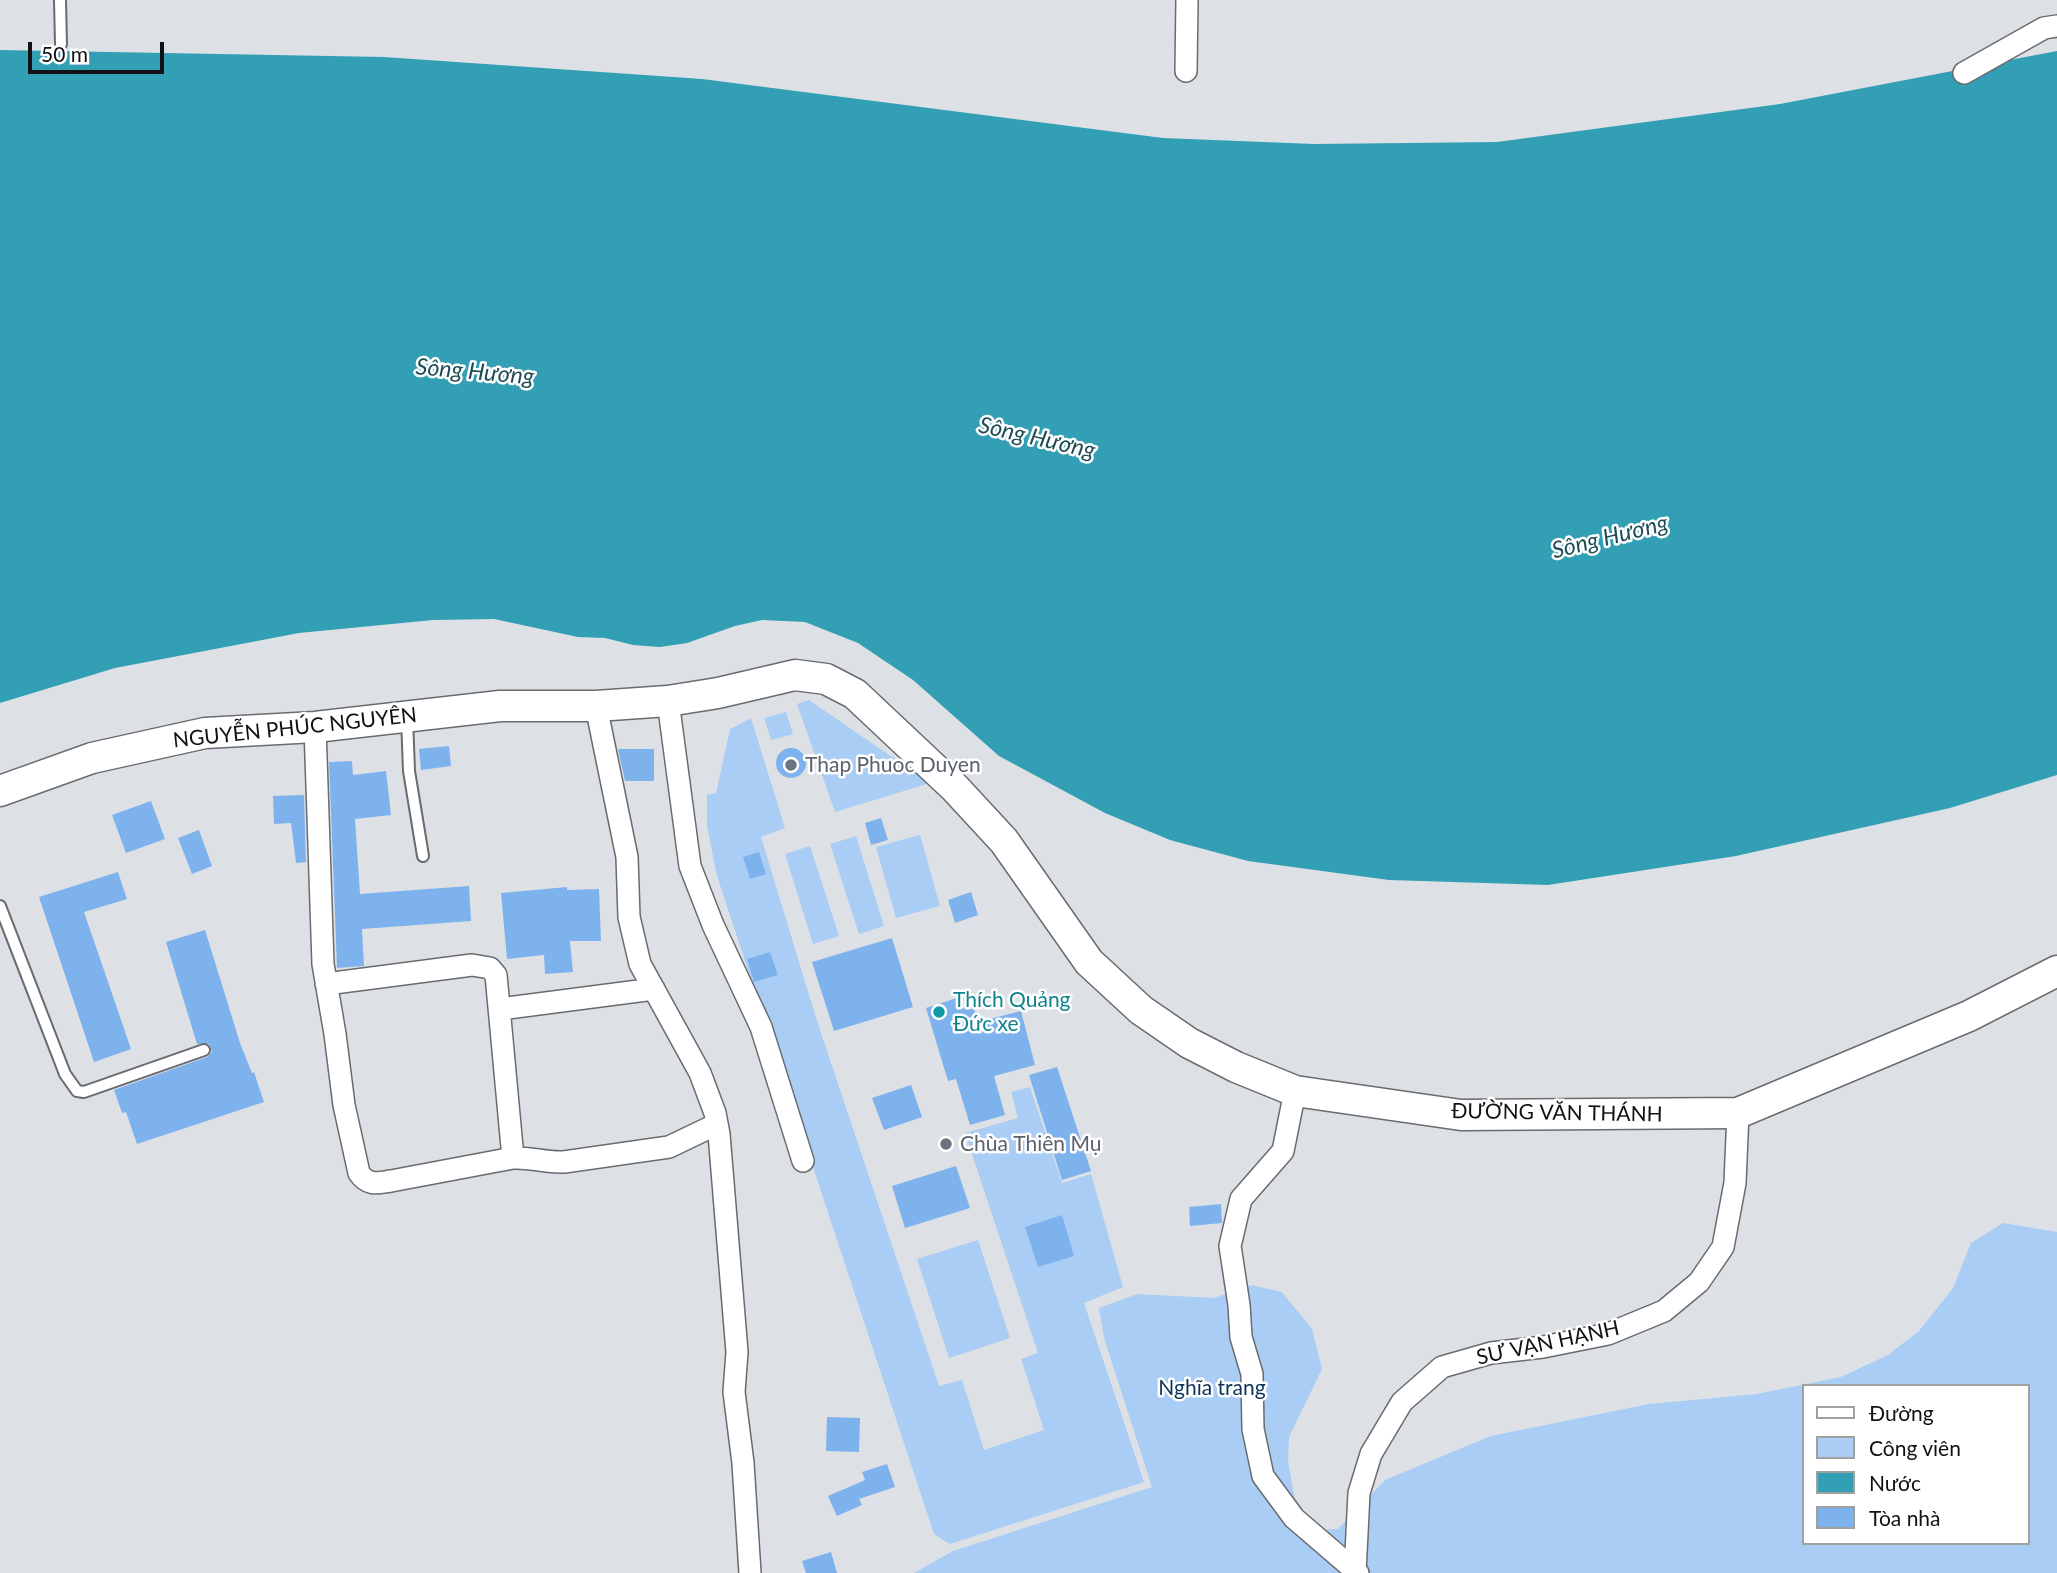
<!DOCTYPE html>
<html>
<head>
<meta charset="utf-8">
<style>
  body { margin:0 }
  #map { position:relative; width:2057px; height:1573px; overflow:hidden; background:#dde1e5; font-family:Lato,sans-serif }
  canvas { display:block }
  .legend { position:absolute; left:1802px; top:1384px; width:228px; height:161px; box-sizing:border-box; background:#fff; border:2px solid #9fa0a0; margin:0; padding:9px 12px; list-style:none; font-size:21px; color:#0f1112 }
  .legend li { display:flex; align-items:center; gap:14px; height:35px }
  .legend b { width:35px; border:2px solid #9fa0a0 }
  .scale { position:absolute; left:28px; top:42px; width:136px; height:32px; box-sizing:border-box; border:4px solid #0f1112; border-top:0; padding-left:9px; font-size:21px; line-height:24px; white-space:nowrap; color:#0f1112; -webkit-text-stroke:5px #fff; paint-order:stroke }
</style>
</head>
<body>
<div id="map">
<canvas width="2057" height="1573"></canvas>
<ul class="legend">
<li><b style="height:9px;background:#fff"></b>Đường</li>
<li><b style="height:19px;background:#a9cdf5"></b>Công viên</li>
<li><b style="height:19px;background:#329fb5"></b>Nước</li>
<li><b style="height:19px;background:#7eb2ec"></b>Tòa nhà</li>
</ul>
<div class="scale">50 m</div>
</div>
<script>
const ctx = document.querySelector('canvas').getContext('2d');
ctx.lineJoin = 'round';
function fillPath(path, color) {
  ctx.fillStyle = color;
  ctx.fill(path, 'evenodd');
}
function stroke(path, color, width, dash) {
  ctx.strokeStyle = color;
  ctx.lineWidth = width;
  ctx.lineCap = dash ? 'butt' : 'round';
  ctx.setLineDash(dash || []);
  ctx.stroke(path);
}
function drawText(font, color, halo, rows, align = 'center') {
  ctx.font = font + ' Lato,sans-serif';
  ctx.lineWidth = 5;
  ctx.setLineDash([]);
  ctx.textBaseline = 'middle';
  ctx.strokeStyle = halo;
  ctx.fillStyle = color;
  for (const [text, x, y, turn = 0] of rows) {
    ctx.save();
    ctx.translate(x, y);
    ctx.rotate((+turn || 0) * Math.PI / 180);
    ctx.textAlign = isNaN(turn) ? turn : align;
    if (halo) ctx.strokeText(text, 0, 0);
    ctx.fillText(text, 0, 0);
    ctx.restore();
  }
}
const green = new Path2D(`
  M809,700L930,783L835,812L797,704Z
  M786,712L793,734L771,740L764,718Z
  M751,718L785,828L761,837L817,1021L939,1386L962,1380L984,1450L1044,1430L1021,1359L1038,1353L965,1133L1018,1118L1011,1092L1030,1087L1062,1183L1091,1174L1123,1287L1084,1303L1144,1482L950,1544L934,1534L717,876L707,826V795L716,793L730,729Z
  M920,835L940,906L896,918L876,847Z
  M856,836L884,926L859,934L830,844Z
  M810,846L839,936L813,944L785,854Z
  M2003,1223L2057,1232V1573H914L953,1551L1152,1487L1104,1338L1099,1308L1137,1294L1214,1298L1251,1285L1282,1292L1312,1329L1322,1369L1289,1437L1288,1460L1294,1496L1314,1530L1338,1529L1385,1480L1491,1436L1649,1404L1757,1394L1841,1377L1888,1355L1919,1331L1953,1288L1971,1243ZM1803,1386H2027V1543H1803Z
  M978,1240L1010,1338L949,1358L917,1259Z`);
const water = new Path2D(`
  M0,50L384,57L702,79L1163,138L1314,144L1497,142L1780,104L2057,51V775L1950,808L1736,856L1548,885L1389,880L1248,861L1170,840L1105,813L999,756L913,680L858,643L805,622L762,620L735,626L687,643L660,647L633,645L605,638L578,637L494,619L433,620L299,633L115,668L0,703Z`);
const building = new Path2D(`
  M449,746L451,766L421,770L419,749Z
  M776 763a15 15 0 1 1 30 0a15 15 0 1 1-30 0Z
  M618,749H654V781H625Z
  M352,761L353,775L386,771L391,815L355,819L360,894L469,886L471,921L362,929L364,966L337,968L329,762Z
  M304,795L306,862L296,863L291,823L274,824L273,796Z
  M151,801L165,839L126,853L112,815Z
  M881,818L888,840L871,845L865,823Z
  M199,830L212,866L192,874L178,838Z
  M759,852L766,874L750,879L743,857Z
  M118,872L127,899L84,912L131,1049L94,1062L39,897Z
  M567,887V890L599,889L601,941H570L573,972L545,974L544,955L507,959L501,893Z
  M971,892L978,915L955,923L948,900Z
  M205,930L240,1043L252,1073L254,1072L264,1102L137,1144L126,1112L122,1113L114,1090L207,1057L212,1052L209,1044H197L166,942Z
  M892,938L913,1007L834,1031L812,962Z
  M770,952L778,975L754,982L747,959Z
  M957,998L960,1009L973,1005L978,1022L1021,1011L1035,1065L994,1076L1005,1115L970,1125L956,1079L948,1081L926,1008Z
  M1057,1067L1091,1171L1062,1180L1029,1075Z
  M911,1085L922,1117L884,1130L872,1098Z
  M956,1166L970,1208L905,1228L892,1186Z
  M1221,1204L1222,1223L1190,1226L1189,1207Z
  M1062,1215L1074,1256L1038,1267L1025,1227Z
  M827,1417L860,1418L859,1452L826,1451Z
  M887,1464L895,1487L859,1499L862,1505L837,1516L828,1496L865,1480L862,1472Z
  M831,1552L837,1573H806L802,1561Z`);
const service = new Path2D(`
  M60,0L61,44
  M407,718L409,771L423,856
  M0,906L65,1074L77,1091L84,1092L204,1050`);
const minor = new Path2D(`
  M1186,71L1187,0
  M1964,73L2044,28L2057,26
  M668,701L690,866L713,925L761,1027L803,1161
  M596,706L627,857L629,917L640,964L700,1073L715,1113L719,1134L737,1352L734,1392L743,1463L750,1573
  M315,727L323,964L335,1034L344,1105L359,1173C368,1186 377,1183 391,1181L513,1158C530,1157 546,1163 564,1162L669,1147L717,1124
  M326,984L472,965L490,968L496,975L513,1158
  M500,1009L654,989
  M1295,1091L1283,1151L1241,1199L1230,1246L1239,1305L1241,1337L1252,1374L1253,1429L1263,1476L1294,1518L1358,1573
  M1355,1573L1359,1493L1371,1454L1402,1402L1442,1367L1491,1353L1543,1347L1608,1334L1664,1311L1699,1282L1723,1247L1735,1183L1738,1113`);
const secondary = new Path2D(`
  M0,791L92,758L205,733L315,727L500,706H596L668,701L718,693L795,675L826,679L855,694L955,788L1004,841L1089,962L1141,1010L1189,1043L1236,1067L1295,1091L1461,1115L1738,1113L1969,1016L2057,971`);
const markers = [
  [791,765,7,"#6b7280"],
  [939,1012,7,"#0f9aa8"],
  [946,1144,7,"#6b7280"]
];
const streetNames = [
  ["NGUYỄN PHÚC NGUYÊN",295,728,-6],
  ["ĐƯỜNG VĂN THÁNH",1557,1113,1],
  ["SƯ VẠN HẠNH",1548,1343,-12]
];
const worshipNames = [
  ["Thap Phuoc Duyen",805,765],
  ["Chùa Thiên Mụ",960,1144]
];
const cultureNames = [
  ["Thích Quảng",953,1000],
  ["Đức xe",953,1024]
];
const parkNames = [
  ["Nghĩa trang",1212,1388]
];
const waterNames = [
  ["Sông Hương",475,372,5],
  ["Sông Hương",1037,438,13],
  ["Sông Hương",1610,537,-14]
];
fillPath(green, '#a9cdf5');
fillPath(water, '#329fb5');
fillPath(building, '#7eb2ec');
stroke(service, '#686b6f', 14);
stroke(minor, '#686b6f', 24);
stroke(secondary, '#686b6f', 33);
stroke(service, '#fff', 10);
stroke(minor, '#fff', 21);
stroke(secondary, '#fff', 30);
for (const [x, y, r, color] of markers) {
  const dot = new Path2D();
  dot.arc(x, y, r, 0, 2 * Math.PI);
  ctx.fillStyle = color;
  ctx.fill(dot);
  stroke(dot, '#fff', 2.5);
}
drawText('21px', '#0f1112', '#fff', streetNames);
drawText('21px', '#5b616d', '#fff', worshipNames, 'left');
drawText('21px', '#0d838f', '#fff', cultureNames, 'left');
drawText('21px', '#0d3258', '#fff', parkNames);
drawText('italic 23px', '#1e4c56', '#fff', waterNames);
</script>
</body>
</html>
